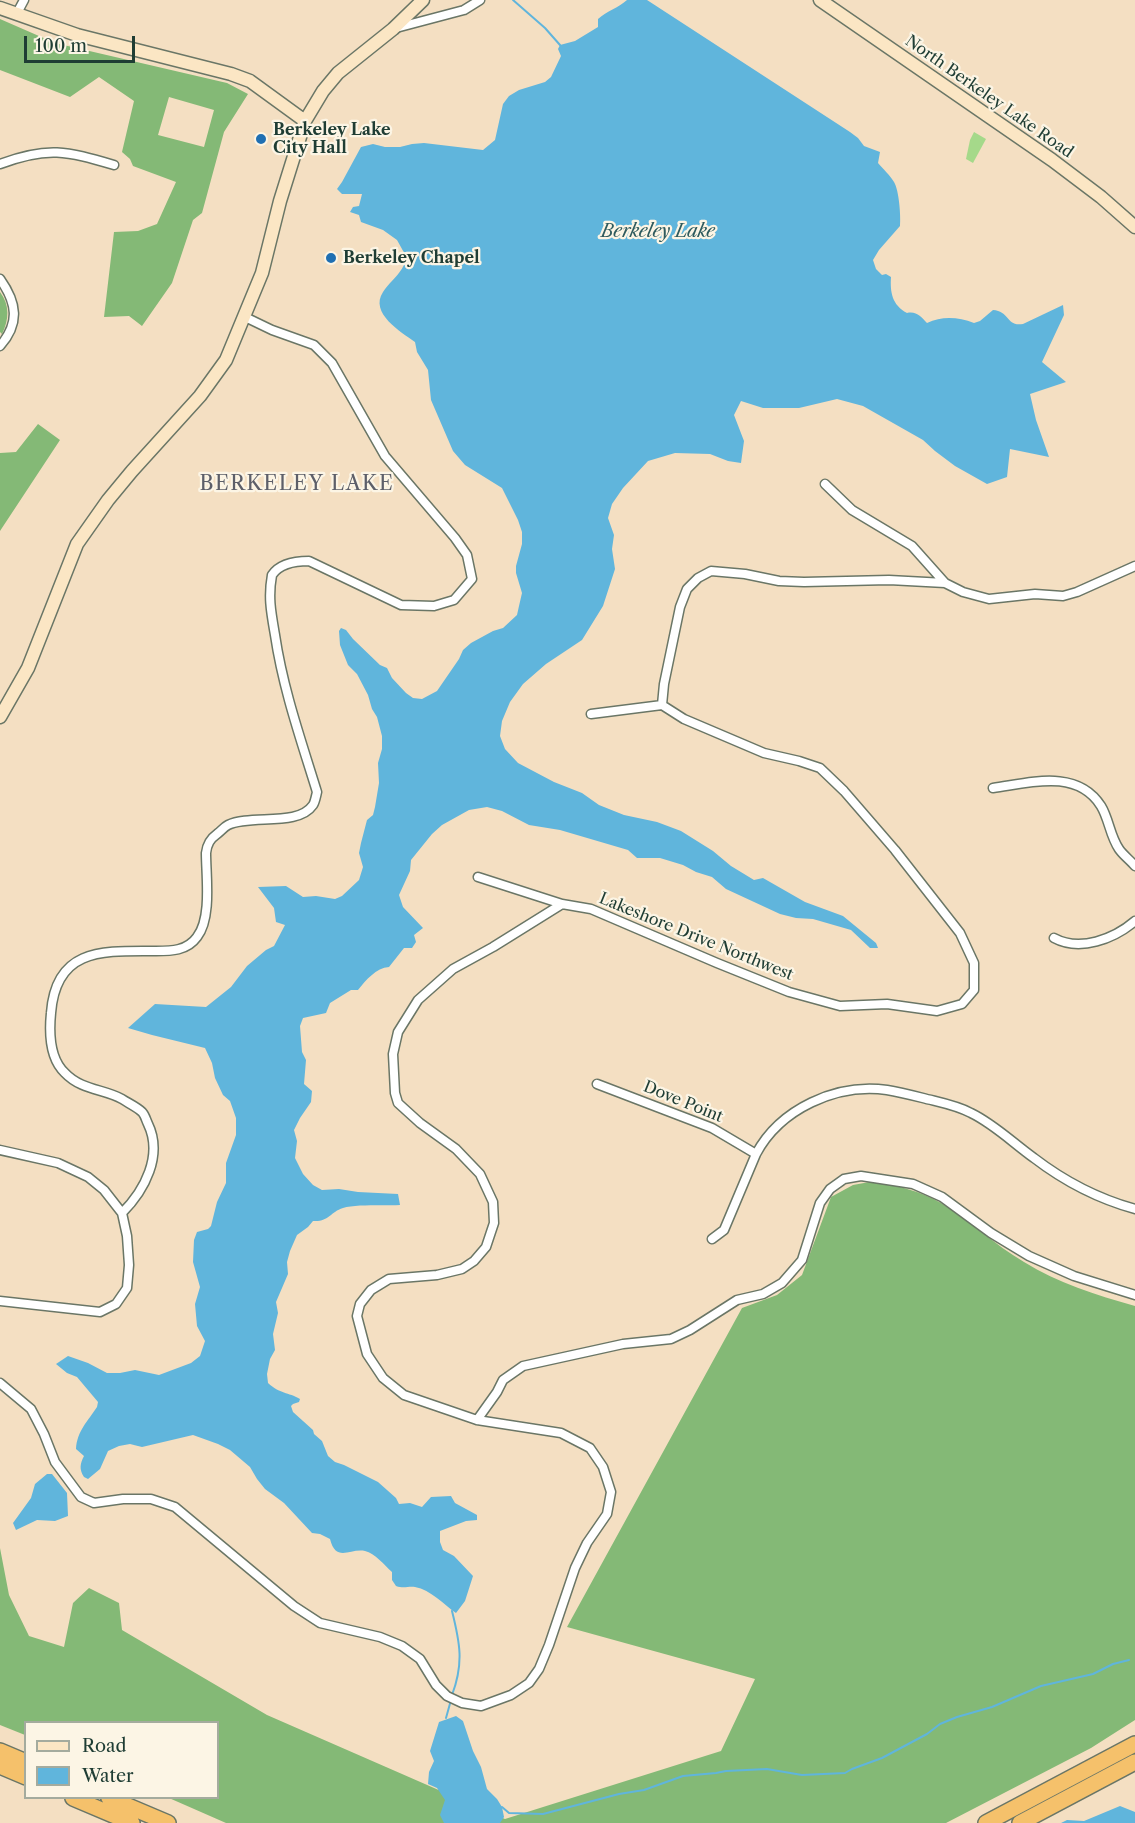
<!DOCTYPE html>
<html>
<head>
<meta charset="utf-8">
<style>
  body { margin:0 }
  #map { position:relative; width:1135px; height:1823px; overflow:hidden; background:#f4dfc2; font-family:"Libre Caslon Text",serif }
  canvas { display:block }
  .legend { position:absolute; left:24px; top:1721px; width:195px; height:78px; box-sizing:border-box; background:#fcf5e5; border:2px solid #a4ab9e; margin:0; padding:8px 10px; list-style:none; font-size:18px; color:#1f3d34 }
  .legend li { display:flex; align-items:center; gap:12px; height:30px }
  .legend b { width:30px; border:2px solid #a4ab9e }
  .scale { position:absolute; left:24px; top:36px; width:111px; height:27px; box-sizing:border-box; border:3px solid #1f3d34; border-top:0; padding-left:8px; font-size:18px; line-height:21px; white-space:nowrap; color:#1f3d34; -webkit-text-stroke:4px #fcf5e5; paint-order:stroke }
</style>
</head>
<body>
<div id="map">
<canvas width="1135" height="1823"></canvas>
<ul class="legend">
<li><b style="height:8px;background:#fbe6c4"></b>Road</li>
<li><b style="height:16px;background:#60b5dc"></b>Water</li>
</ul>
<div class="scale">100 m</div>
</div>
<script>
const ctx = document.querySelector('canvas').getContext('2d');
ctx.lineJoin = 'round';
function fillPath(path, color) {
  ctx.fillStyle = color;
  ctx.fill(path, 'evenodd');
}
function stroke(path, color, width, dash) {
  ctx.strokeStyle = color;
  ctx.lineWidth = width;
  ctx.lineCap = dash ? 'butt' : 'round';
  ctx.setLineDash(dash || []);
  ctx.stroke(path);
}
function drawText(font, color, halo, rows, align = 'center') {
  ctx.font = font + ' "Libre Caslon Text",serif';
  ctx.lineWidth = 4.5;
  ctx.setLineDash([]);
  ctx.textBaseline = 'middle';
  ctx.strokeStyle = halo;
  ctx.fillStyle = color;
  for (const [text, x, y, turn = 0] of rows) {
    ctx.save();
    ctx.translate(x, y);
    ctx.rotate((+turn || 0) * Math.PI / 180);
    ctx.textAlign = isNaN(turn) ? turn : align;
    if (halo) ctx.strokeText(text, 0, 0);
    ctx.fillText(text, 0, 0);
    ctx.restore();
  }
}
const green = new Path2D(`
  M974,132L986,139L973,163L966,159L970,140Z`);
const forest = new Path2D(`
  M0,19L55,43L227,83L248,94L224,132L202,213L193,220L172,283L142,326L129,316L104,317L114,232L138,231L157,224L176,182L133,166L130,159L122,152L134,101L99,77L70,97L0,70ZM169,97L214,110L204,147L158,135Z
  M0,292C10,305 9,320 2,334L0,332Z
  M38,424L60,440L0,531V453L16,452Z
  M875,1181C898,1186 920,1191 941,1203C970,1221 995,1245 1024,1262C1058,1283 1096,1295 1135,1306V1720L1091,1748L946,1823H226L169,1798H218V1722H26L25,1735L0,1725V1548L9,1595L29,1636L64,1647L73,1603L89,1588L119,1603L122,1630L267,1715L505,1819L721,1751L755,1679L567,1627L742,1308L777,1295L802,1275L831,1197L853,1185Z`);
const water = new Path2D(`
  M627,0H647L850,132L858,138L864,146L880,152L878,163C883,169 890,175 894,182C899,190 901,216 900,226L879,250L873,260L876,269L882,275L886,274L891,277C890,292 892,305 907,313C917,311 921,317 927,323C942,316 958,317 974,323L980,321L993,310C1010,311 1006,327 1023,324L1063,305L1064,315L1042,362L1066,382L1030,394L1036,420L1049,457L1010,449L1007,477L987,484L955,466L935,451L923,440L863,406L837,399L799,408H763L741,401L734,415L744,441L741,463L728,461L710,454L675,453L648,461L623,488L612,504L608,518L614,535L612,549L615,569L603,606L582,640L546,664L523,684L510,702L502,721L500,736L505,749L518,763L554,782L582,793L599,805L624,815L657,822L681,831L713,851L731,866L754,880L763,878L805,902L843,916L876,943L878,948H870L851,930L813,919L796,918L780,914L726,889L712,877L696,872L683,865L660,858H637L628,850L560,830L529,825L502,811L487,807L469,810L442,825L432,834L411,860L410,871L399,895L403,907L423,928L414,935L416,942L412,948H404L389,967C376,968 366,980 358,990H351L330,1003L326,1013L303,1018L300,1026L302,1052L306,1060L304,1084L312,1091L311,1102L300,1118L294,1130L297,1141L295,1158L303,1174L313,1185L322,1190L339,1189L358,1192L398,1194L400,1205C384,1206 356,1204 343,1208C330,1212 329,1222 313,1221L308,1227L297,1235L290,1251L287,1262L288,1274L276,1302L278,1313L273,1334L275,1350L270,1359L267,1374L268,1383C280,1394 288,1392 300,1399L299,1402L293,1404L291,1406L293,1412L313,1430L314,1434L322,1441L328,1456L335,1462L344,1465L378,1482L396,1498L399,1504L410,1503L422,1507L431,1497L451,1496L455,1503L477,1515V1520L466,1521L440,1531V1542L443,1550L454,1556L473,1576L465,1601L456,1613C443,1604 431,1590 415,1587C408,1586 404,1589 396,1586L392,1580V1572C384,1565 375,1553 365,1551C350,1548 336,1563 330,1539L320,1534L312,1533L284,1503L265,1489L257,1479L250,1467L230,1450L218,1444L193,1435L142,1447L130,1444L119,1446L108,1451L100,1469L88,1479L84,1477C79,1469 80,1464 84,1456L76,1449C77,1431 88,1421 97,1407L98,1402L77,1377L67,1373L56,1364L68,1356L88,1363L107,1373H120L135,1370L159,1375L191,1363L200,1356L205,1341L197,1326L195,1304L200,1287L193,1262L194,1240L197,1232L208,1229L211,1226L217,1202L226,1183V1163L236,1135V1118L230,1101L223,1095L215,1078L212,1063L205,1048L152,1035L128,1028L155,1004L206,1007L231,987L247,966L266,950L274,946L285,925L276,922L274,908L258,887L286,886L303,897L316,896L335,899L342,896L359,880L363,867L359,853L361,843L367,820L373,815L375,807L379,783L378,763L382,749V736L377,717L372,709L368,695L357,674L348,665L340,645L339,631L341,628L346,630L353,639L380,665L387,668L392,678L406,693L413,698L422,699L437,691L459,659L463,650L471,643L493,631L503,628L517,615L519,606L522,593L516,573V566L522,544V532L518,520L502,488L465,465L453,451L431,400L428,370L417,352L415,342C401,332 369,313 383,292C392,279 401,275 407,258L397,240L383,230L361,222L359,215L350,212L353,207L359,206L362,194H342L337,189L342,182L361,147L373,144L385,147H400L412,144L424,143L483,150L495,140L503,104L509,96L519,90L545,82L551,77L561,56L558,49L560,45L575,41L598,27V19C607,11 618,8 627,0Z
  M47,1474H52L67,1493L68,1516L55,1521L37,1520L16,1530L13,1523L31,1498L35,1484Z
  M456,1716L463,1721L473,1751L481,1767L487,1789L497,1799L502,1807L504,1817L500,1823H444L440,1815L445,1800L437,1788L428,1784L429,1772L434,1761L430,1751L439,1722Z
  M1120,1806L1135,1812V1823H1061L1067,1820L1084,1821Z`);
const stream = new Path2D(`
  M513,0L545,28L560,45
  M452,1611C460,1643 464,1663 452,1695
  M446,1718L451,1700
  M502,1807L509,1813L543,1814L619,1794L644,1790L683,1776L716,1773L726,1771L767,1769L802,1775L845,1773L852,1769L882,1758L927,1734L940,1724L957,1717L992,1707L1041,1686L1093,1674L1113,1664L1129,1660`);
const street = new Path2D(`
  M16,15L24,0
  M396,28L464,10L480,0
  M0,164C48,146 66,151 114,165
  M0,279C17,303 20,323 0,346
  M825,484L852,510L912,546L945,583
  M591,714L662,705
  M993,788C1029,783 1077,768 1101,806C1109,819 1110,836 1119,849C1123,855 1130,860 1135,866
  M478,877L562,904
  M1054,938C1080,952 1114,939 1135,921
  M597,1084L712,1128L756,1154
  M0,1150L58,1163L88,1177L104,1190L122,1213L127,1236L129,1265L127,1288L116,1304L100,1312L0,1301
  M122,1213C145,1190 163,1155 148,1124C146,1120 145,1115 142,1112C137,1107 128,1103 122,1099C104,1089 81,1090 65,1073C50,1059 49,1033 51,1013C56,947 104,951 156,951C171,951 187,951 197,937C212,918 206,876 206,853C207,844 210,839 217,834C221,831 224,827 228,825C251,814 298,827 313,805C315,802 316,796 317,792C301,740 283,689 275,635C271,612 268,597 272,575C280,563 295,561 309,561L401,605L434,606L454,600L472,579L467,555L455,538L385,456L332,363L314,345L272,330L245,317
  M712,1239L724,1230L756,1154C780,1109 836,1083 887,1090C899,1092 911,1095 923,1098C938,1102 956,1105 971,1113C994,1124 1013,1143 1034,1158C1064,1181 1099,1199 1135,1209
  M0,1383L31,1409L44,1434L55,1462L81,1497L94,1503L123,1499H151L175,1507L294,1606L320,1623L380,1637L402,1646L420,1659L436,1685L447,1696L462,1703L481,1706L511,1695L529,1683L539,1669L549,1645L575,1568L587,1543L607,1514L611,1492L603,1467L590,1448L561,1433L477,1420L404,1395L383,1378L367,1354L357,1316L360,1304L371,1290L389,1279L437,1275L462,1269L474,1261L486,1247L494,1223L493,1202L480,1174L456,1149L420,1123L398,1103L395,1093L393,1054L398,1032L418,1000L453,969L493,947L562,904L591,909L717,963L789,992L840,1006L887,1004L937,1011L962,1004L974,990V963L960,933L895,850L844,791L820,768L799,761L764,753L684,719L662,705L664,684L680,607L687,589L698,578L711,571L745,574L779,581L804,582L889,580L945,583L963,592L989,599L1035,594L1063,596L1077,592L1135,566
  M477,1420L497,1392L503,1380L523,1366L623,1344L671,1339L690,1330L737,1300L763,1294L782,1283L802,1260L820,1203L830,1189L844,1179L861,1176L913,1184L942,1197L991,1233L1029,1256L1074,1276L1135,1295`);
const secondary = new Path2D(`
  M820,0L1052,160L1101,197L1135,227
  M0,8L77,35L231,74L250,81L305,121
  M0,717L28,668L77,544L108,500L132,471L200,396L226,360L262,273L280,201L305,121L323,91L338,73L393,29L423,0`);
const highway = new Path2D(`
  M0,1751L26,1762
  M0,1766L26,1777
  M73,1798L132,1823
  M109,1798L168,1823
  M986,1823L1135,1744
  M1020,1823L1135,1762`);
const markers = [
  [261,139,6,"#1f6fb2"],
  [331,258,6,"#1f6fb2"]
];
const streetNames = [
  ["North Berkeley Lake Road",989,97,35],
  ["Lakeshore Drive Northwest",696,937,22],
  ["Dove Point",683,1102,22]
];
const poiNames = [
  ["Berkeley Lake",273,130],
  ["City Hall",273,148],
  ["Berkeley Chapel",343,258]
];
const waterNames = [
  ["Berkeley Lake",658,232]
];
const quarterNames = [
  ["BERKELEY LAKE",297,484]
];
fillPath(green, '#a5d98a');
fillPath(forest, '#84b976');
fillPath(water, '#60b5dc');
stroke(stream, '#60b5dc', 2);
stroke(street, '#6a7666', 11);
stroke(secondary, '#6a7666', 15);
stroke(highway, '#6a7666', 18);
stroke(street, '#fff', 8);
stroke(secondary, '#fbe6c4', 12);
stroke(highway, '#f5c16b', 15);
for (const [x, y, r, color] of markers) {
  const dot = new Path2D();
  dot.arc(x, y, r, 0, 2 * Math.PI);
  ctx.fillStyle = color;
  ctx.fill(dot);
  stroke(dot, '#fcf5e5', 2);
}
drawText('16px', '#1f3d34', '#fcf5e5', streetNames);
drawText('bold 16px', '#1f3d34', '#fcf5e5', poiNames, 'left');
drawText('italic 18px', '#2f5b5e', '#fcf5e5', waterNames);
ctx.letterSpacing = '1.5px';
drawText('20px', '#5d5f69', '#fcf5e5', quarterNames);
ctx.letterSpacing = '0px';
</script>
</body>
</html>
